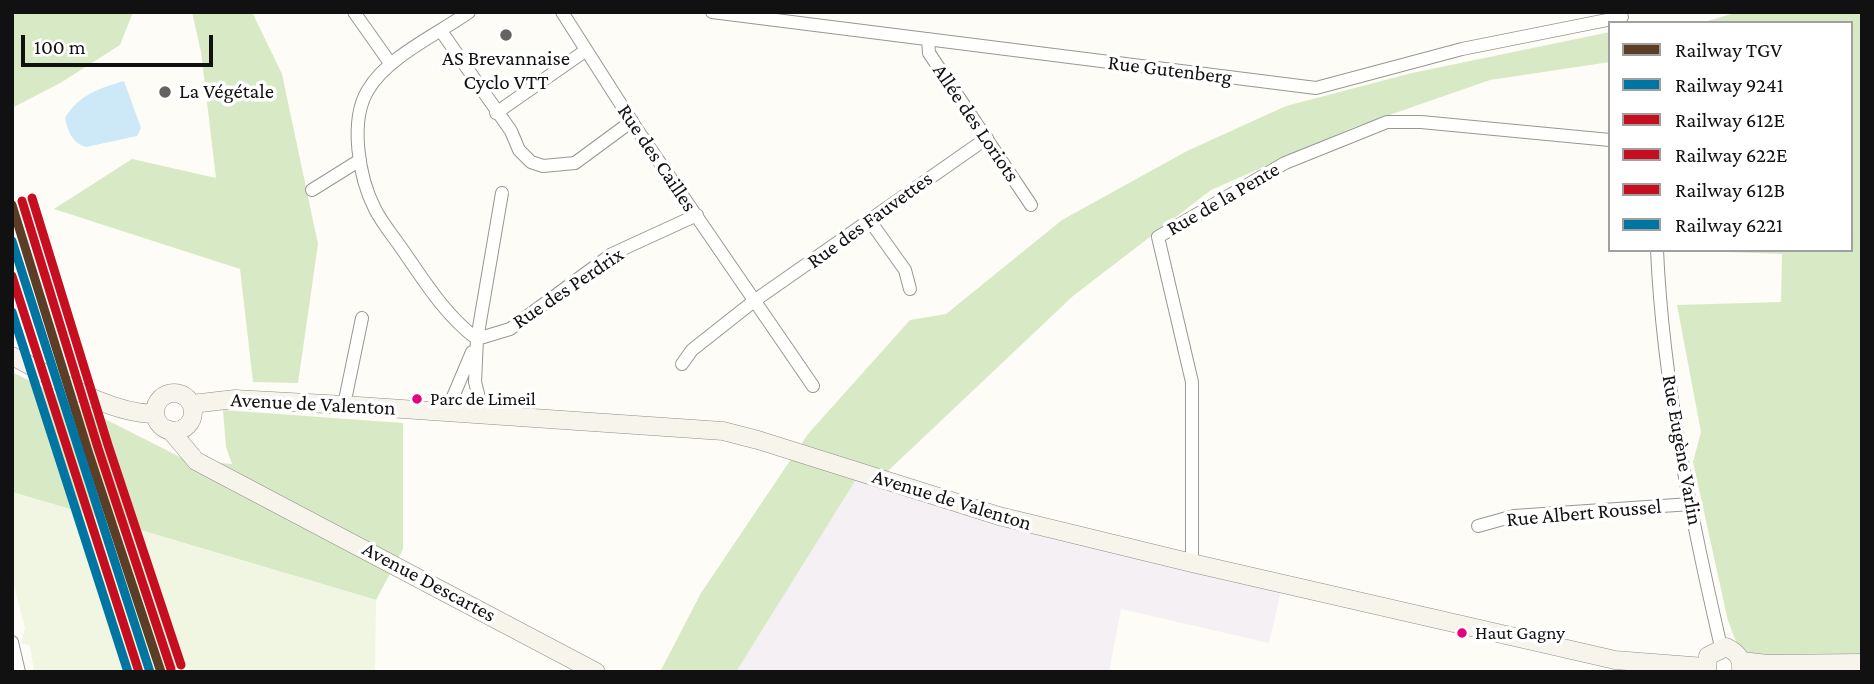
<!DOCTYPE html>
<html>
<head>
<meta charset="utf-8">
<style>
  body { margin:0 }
  #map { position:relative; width:1874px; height:684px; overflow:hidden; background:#fdfcf7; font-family:"Crimson Pro",serif }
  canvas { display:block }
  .frame { position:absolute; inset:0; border:14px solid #111; pointer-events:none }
  .legend { position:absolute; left:1608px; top:21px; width:245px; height:231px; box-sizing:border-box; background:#fff; border:2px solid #a0a0a0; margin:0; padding:9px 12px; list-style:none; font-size:21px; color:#111 }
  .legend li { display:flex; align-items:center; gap:14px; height:35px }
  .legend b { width:35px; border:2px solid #a0a0a0 }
  .scale { position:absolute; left:21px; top:35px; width:192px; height:32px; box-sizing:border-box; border:4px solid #111; border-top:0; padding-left:9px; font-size:21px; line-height:24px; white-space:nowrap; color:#111; -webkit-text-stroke:5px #fff; paint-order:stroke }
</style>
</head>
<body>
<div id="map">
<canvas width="1874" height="684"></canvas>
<div class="frame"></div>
<ul class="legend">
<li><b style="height:9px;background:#5c3e26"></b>Railway TGV</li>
<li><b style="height:9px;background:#0075a1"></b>Railway 9241</li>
<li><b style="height:9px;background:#c50e1f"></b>Railway 612E</li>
<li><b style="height:9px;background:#c50e1f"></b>Railway 622E</li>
<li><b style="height:9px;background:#c50e1f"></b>Railway 612B</li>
<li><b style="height:9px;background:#0075a1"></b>Railway 6221</li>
</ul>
<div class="scale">100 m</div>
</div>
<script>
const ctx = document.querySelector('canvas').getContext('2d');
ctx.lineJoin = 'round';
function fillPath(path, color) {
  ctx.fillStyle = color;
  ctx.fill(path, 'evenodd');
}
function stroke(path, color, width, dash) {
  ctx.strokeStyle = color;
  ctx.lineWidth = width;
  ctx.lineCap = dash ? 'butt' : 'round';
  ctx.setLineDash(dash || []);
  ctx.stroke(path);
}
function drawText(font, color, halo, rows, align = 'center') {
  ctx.font = font + ' "Crimson Pro",serif';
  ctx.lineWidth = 7;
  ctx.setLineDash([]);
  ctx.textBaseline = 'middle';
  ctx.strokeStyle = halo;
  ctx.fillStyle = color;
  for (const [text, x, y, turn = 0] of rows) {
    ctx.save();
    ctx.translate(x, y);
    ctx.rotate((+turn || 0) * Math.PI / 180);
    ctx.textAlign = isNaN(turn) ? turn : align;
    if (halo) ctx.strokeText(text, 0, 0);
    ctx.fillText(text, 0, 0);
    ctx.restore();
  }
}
const industrial = new Path2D(`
  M855,480L1281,591L1269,643L1121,609L1109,672H736Z`);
const forest = new Path2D(`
  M12,12H133L120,45L62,82L12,108Z
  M192,12H252L282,74L318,244L298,383L253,382L240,269L54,209L132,159L216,178L201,52Z
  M1738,12H1862V672H1744L1746,667L1728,621L1693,462L1701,432L1677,305L1781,302L1782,254L1673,250H1851V23H1701Z
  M1610,32V62L1490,80L1352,128L1211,190L1073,296L872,486L855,481L736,672H660L701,593L808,434L910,320L946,314L1062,220L1187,151L1286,106L1412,73Z
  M12,372L186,460L232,464L226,447L223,410L403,423V549L376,600L12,492Z`);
const pitch = new Path2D(`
  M12,492L376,600L375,672H34L30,645L21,643L25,628L12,578Z`);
const water = new Path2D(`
  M124,81L141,128L137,136L86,147C72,143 68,131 65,118C78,95 100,88 124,81Z`);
const street = new Path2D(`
  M354,12L390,63
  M469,12C438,34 387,57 368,90C349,121 359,178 375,209C382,223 393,236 402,249C425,282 445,315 477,339
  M562,12L636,128L813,386
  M712,12L1316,88L1462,49L1622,17
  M441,31L511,131L519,150L531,162L543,166L575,163L632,121
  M928,39L929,53L1031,205
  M496,113L585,51
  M312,190L360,160
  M870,221L905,270L910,289
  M1657,250C1663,383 1691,517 1721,647
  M477,339L510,329L612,254L697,215
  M682,364L692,350L754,301L987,138
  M344,405L362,318
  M447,411L472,352
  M483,413L475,382L477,339L502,193
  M1478,526L1514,516L1691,504
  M1192,563V382L1158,237L1285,163L1387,122H1421L1610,140
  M12,642L19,672`);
const secondary = new Path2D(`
  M12,356C56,378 105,413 155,414
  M155 412a19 19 0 1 1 38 0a19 19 0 1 1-38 0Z
  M192,404L235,399L344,405L723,431L758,440L999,516L1192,563L1615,660L1705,667
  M170,430L196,461L596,672
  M1742,661L1767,664L1862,663
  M1707,672L1708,656L1726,647C1738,653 1742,658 1741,671`);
const rail1 = new Path2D(`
  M12,205L88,451L161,672`);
const rail2 = new Path2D(`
  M12,241L150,672`);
const rail3 = new Path2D(`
  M22,201L98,448L171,669`);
const rail4 = new Path2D(`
  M12,276L139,672`);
const rail5 = new Path2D(`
  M32,198L108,445L181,665`);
const rail6 = new Path2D(`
  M12,312L128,672`);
const markers = [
  [506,35,7,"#646362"],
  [165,92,7,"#646362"],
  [417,399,6,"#e5007d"],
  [1462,633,6,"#e5007d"]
];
const busNames = [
  ["Parc de Limeil",430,399],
  ["Haut Gagny",1475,633]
];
const poiNames = [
  ["AS Brevannaise",506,59],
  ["Cyclo VTT",506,83],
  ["La Végétale",179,92,"left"]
];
const streetNames = [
  ["Rue Gutenberg",1170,70,7],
  ["Allée des Loriots",976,123,56],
  ["Rue des Cailles",657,158,56],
  ["Rue de la Pente",1223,199,-30],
  ["Rue des Fauvettes",870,220,-36],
  ["Rue des Perdrix",568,288,-34],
  ["Avenue de Valenton",313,404,3],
  ["Rue Eugène Varlin",1682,450,80],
  ["Avenue de Valenton",952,500,17],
  ["Rue Albert Roussel",1584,513,-5],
  ["Avenue Descartes",429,582,28]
];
fillPath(industrial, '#f5f0f3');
fillPath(forest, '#d8eac5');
fillPath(pitch, '#f0f6e1');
fillPath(water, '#cde8f7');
stroke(street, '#979795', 14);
stroke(secondary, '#8e8d8b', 19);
stroke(street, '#fffffe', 12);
stroke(secondary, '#f6f4eb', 18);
stroke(rail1, '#5c3e26', 9);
stroke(rail2, '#0075a1', 9);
stroke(rail3, '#c50e1f', 9);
stroke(rail4, '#c50e1f', 9);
stroke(rail5, '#c50e1f', 9);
stroke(rail6, '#0075a1', 9);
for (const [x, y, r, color] of markers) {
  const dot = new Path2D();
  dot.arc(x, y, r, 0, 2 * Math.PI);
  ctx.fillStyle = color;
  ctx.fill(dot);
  stroke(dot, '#fff', 2.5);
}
drawText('19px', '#111', '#fff', busNames, 'left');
drawText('21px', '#111', '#fff', poiNames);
drawText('21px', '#111', '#fff', streetNames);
</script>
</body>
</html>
